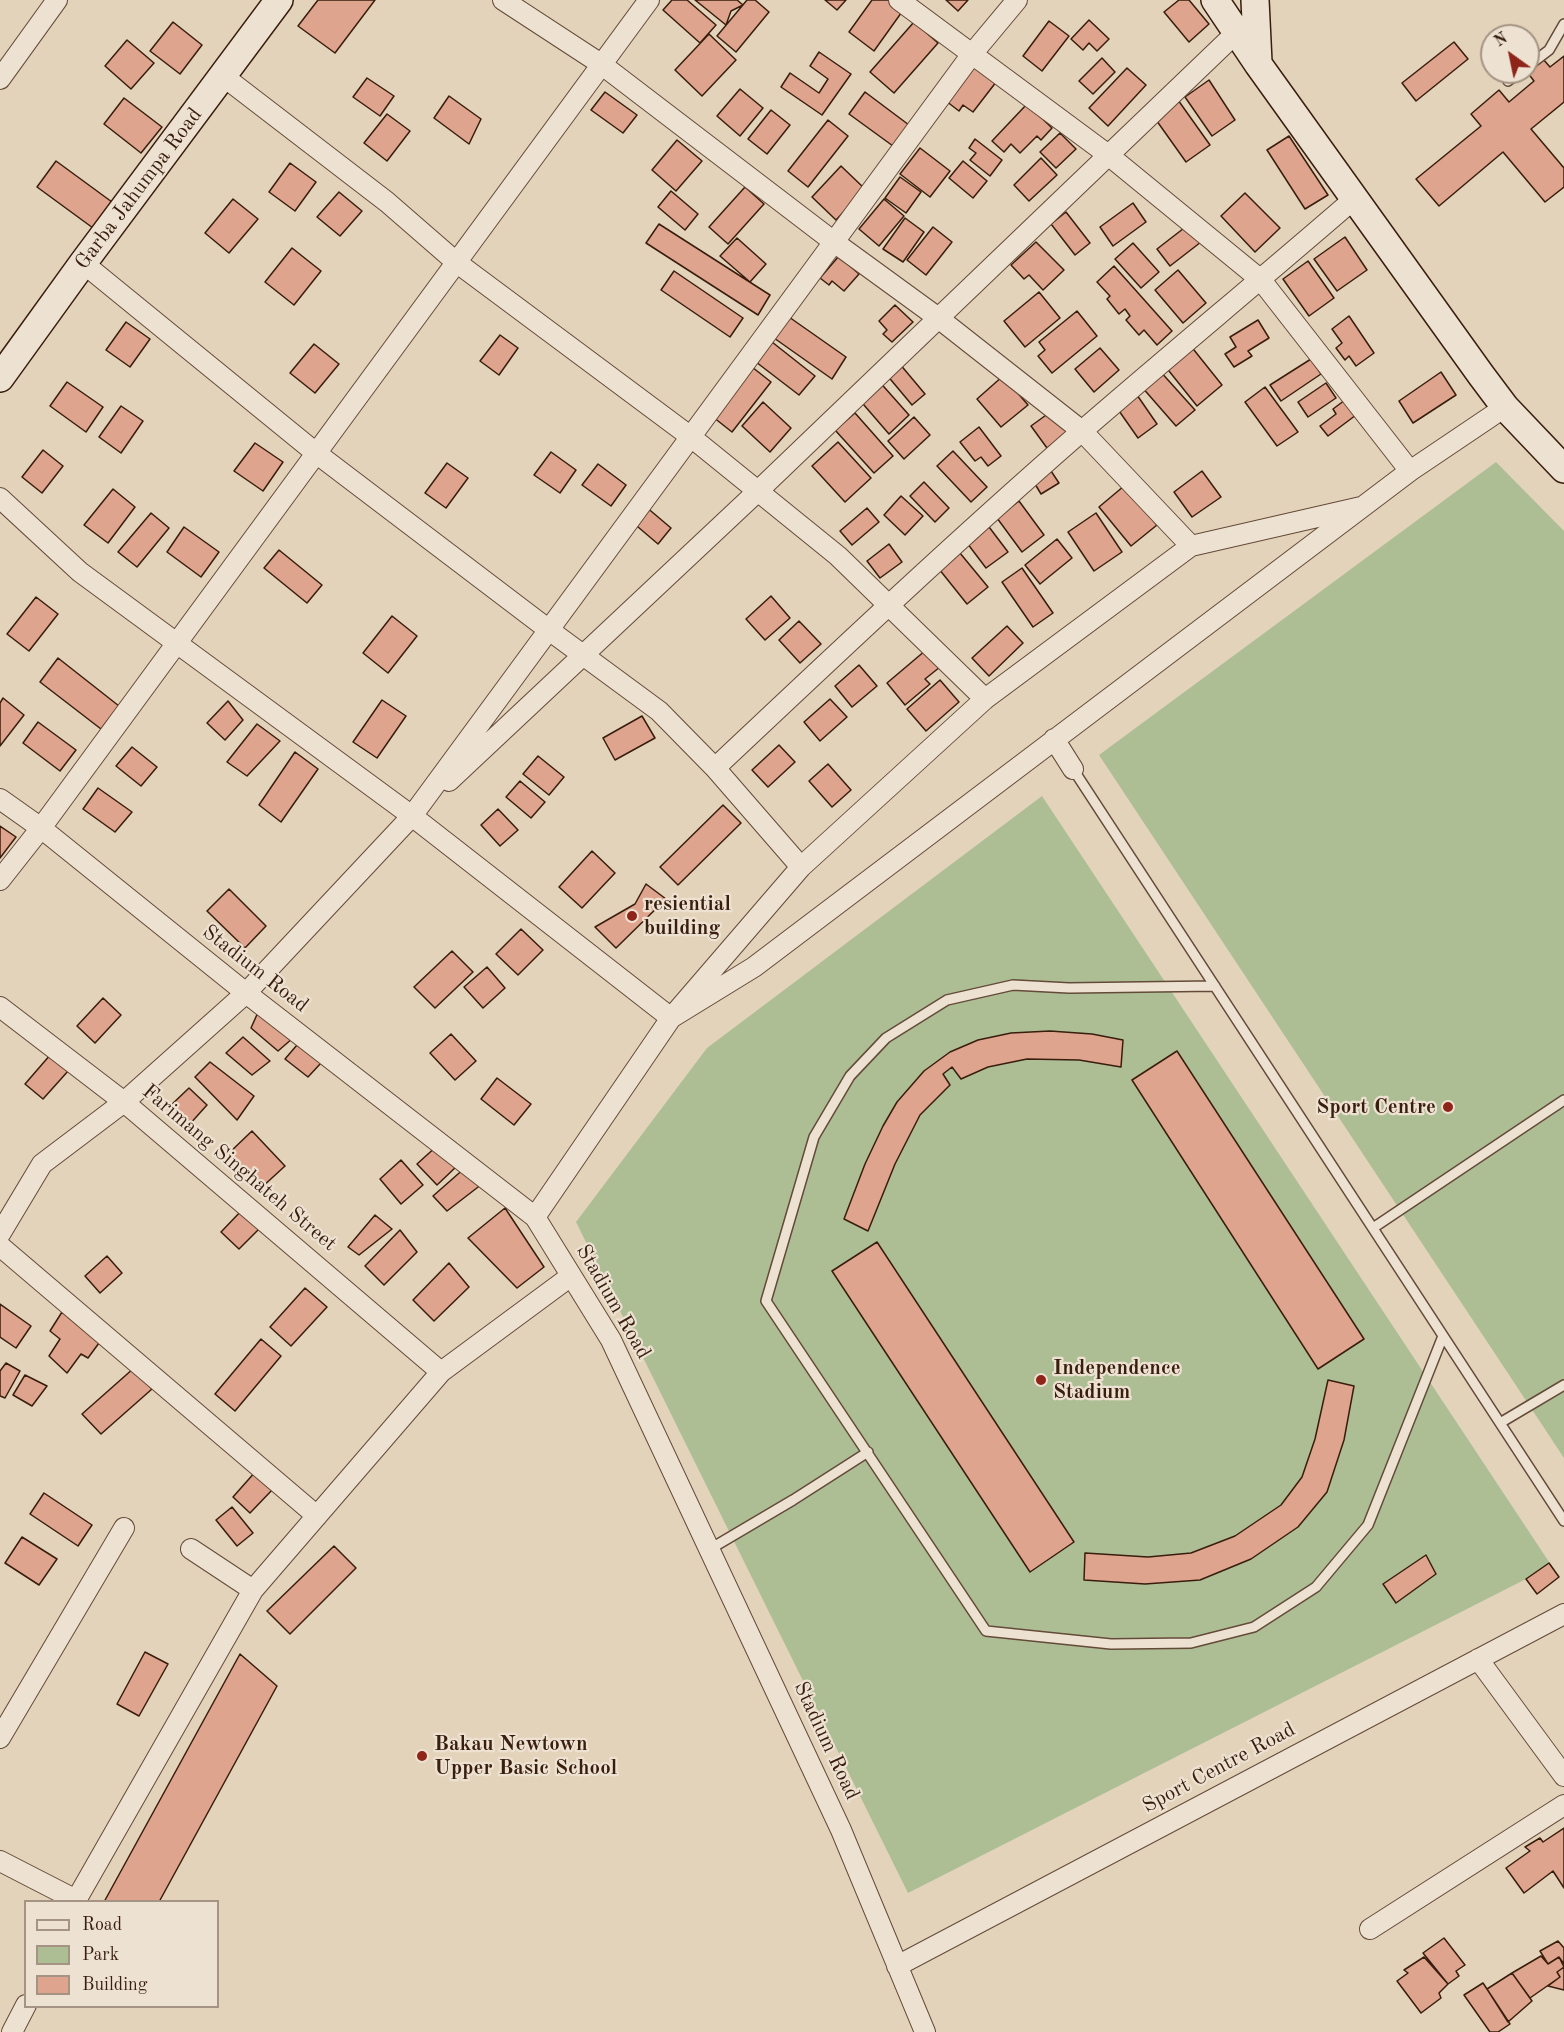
<!DOCTYPE html>
<html>
<head>
<meta charset="utf-8">
<style>
  body { margin:0 }
  #map { position:relative; width:1564px; height:2032px; overflow:hidden; background:#e3d3ba; font-family:"Old Standard TT",serif }
  canvas { display:block }
  .legend { position:absolute; left:24px; top:1900px; width:195px; height:108px; box-sizing:border-box; background:#ede2d2; border:2px solid #a59383; margin:0; padding:8px 10px; list-style:none; font-size:18px; color:#391d0d }
  .legend li { display:flex; align-items:center; gap:12px; height:30px }
  .legend b { width:30px; border:2px solid #a59383 }
  .north { position:absolute; left:1480px; top:24px; width:60px; height:60px; box-sizing:border-box; background:#ede2d2; border:2px solid #a59383; border-radius:50%; rotate:327deg; font-size:16px; font-weight:700; line-height:24px; text-align:center; color:#391d0d }
  .north::after { content:''; display:block; margin:auto; width:21px; height:27px; background:#8f2418; clip-path:polygon(50% 0,100% 100%,50% 72%,0 100%) }
</style>
</head>
<body>
<div id="map">
<canvas width="1564" height="2032"></canvas>
<ul class="legend">
<li><b style="height:8px;background:#ede2d2"></b>Road</li>
<li><b style="height:16px;background:#adbe95"></b>Park</li>
<li><b style="height:16px;background:#dfa48d"></b>Building</li>
</ul>
<div class="north">N</div>
</div>
<script>
const ctx = document.querySelector('canvas').getContext('2d');
ctx.lineJoin = 'round';
function fillPath(path, color) {
  ctx.fillStyle = color;
  ctx.fill(path, 'evenodd');
}
function stroke(path, color, width, dash) {
  ctx.strokeStyle = color;
  ctx.lineWidth = width;
  ctx.lineCap = dash ? 'butt' : 'round';
  ctx.setLineDash(dash || []);
  ctx.stroke(path);
}
function drawText(font, color, halo, rows, align = 'center') {
  ctx.font = font + ' "Old Standard TT",serif';
  ctx.lineWidth = 4.5;
  ctx.setLineDash([]);
  ctx.textBaseline = 'middle';
  ctx.strokeStyle = halo;
  ctx.fillStyle = color;
  for (const [text, x, y, turn = 0] of rows) {
    ctx.save();
    ctx.translate(x, y);
    ctx.rotate((+turn || 0) * Math.PI / 180);
    ctx.textAlign = isNaN(turn) ? turn : align;
    if (halo) ctx.strokeText(text, 0, 0);
    ctx.fillText(text, 0, 0);
    ctx.restore();
  }
}
const green = new Path2D(`
  M1496,462L1564,531V1458L1099,755Z
  M1042,796L1559,1577L1537,1594L1526,1579L908,1893L576,1222L707,1048Z`);
const building = new Path2D(`
  M318,0H375L335,53L298,26Z
  M672,0H687L716,25L700,43L663,10Z
  M695,0H737L743,5L731,11L726,25Z
  M747,0H755L769,12L736,52L717,36Z
  M825,0H846L837,10Z
  M872,0H891L904,9L874,51L849,32Z
  M946,0H968L958,11Z
  M1179,0H1189L1209,24L1189,42L1164,12Z
  M1089,20L1109,39L1097,51L1089,43L1083,50L1071,39Z
  M1049,21L1069,36L1042,71L1023,56Z
  M173,22L202,45L180,74L150,51Z
  M914,22L938,43L894,93L870,72Z
  M709,34L736,60L702,96L675,70Z
  M127,40L154,63L131,89L105,66Z
  M1454,42L1468,59L1416,101L1402,83Z
  M819,52L851,74L822,115L781,87L790,73L819,93L828,79L810,66Z
  M1564,56V102L1531,129L1564,168V187L1545,202L1503,152L1439,206L1416,179L1481,126L1471,114L1499,90L1509,102L1534,81L1527,72L1543,59L1550,67Z
  M1102,58L1115,72L1093,94L1079,81Z
  M978,60L1000,77L973,112L963,105L959,111L946,101Z
  M1127,68L1146,85L1108,126L1089,108Z
  M367,78L394,96L380,116L353,97Z
  M1209,80L1235,120L1212,136L1185,97Z
  M740,89L763,108L740,136L717,116Z
  M605,92L637,115L623,133L591,110Z
  M865,92L909,125L893,146L849,114Z
  M449,96L481,119L469,144L434,118Z
  M124,98L162,127L141,153L104,124Z
  M1178,100L1210,145L1186,162L1154,117Z
  M1027,104L1052,128L1041,140L1037,136L1020,153L1011,144L1004,152L992,141Z
  M771,110L790,125L767,154L748,139Z
  M387,114L410,131L387,161L364,143Z
  M828,120L848,136L808,187L788,171Z
  M1060,133L1076,149L1056,168L1040,152Z
  M1289,136L1328,195L1305,209L1267,150Z
  M975,139L1002,160L990,176L970,160L976,153L969,148Z
  M677,140L702,161L676,191L652,170Z
  M920,148L950,171L930,197L900,174Z
  M1041,158L1057,175L1029,201L1014,185Z
  M56,161L112,202L93,228L37,187Z
  M963,161L987,181L973,198L949,178Z
  M290,163L316,182L295,211L269,192Z
  M841,166L865,189L836,220L812,197Z
  M900,177L921,192L906,213L885,198Z
  M745,187L764,204L728,244L709,227Z
  M671,191L698,214L685,230L658,207Z
  M339,192L362,211L340,236L317,217Z
  M1245,193L1280,228L1255,252L1221,216Z
  M233,199L258,219L229,253L205,233Z
  M884,199L904,216L879,246L859,229Z
  M1133,203L1146,222L1113,246L1100,227Z
  M1066,212L1090,243L1075,255L1051,224Z
  M905,218L924,232L903,262L883,249Z
  M659,224L770,295L758,315L646,243Z
  M1188,225L1201,242L1170,266L1157,249Z
  M933,227L952,242L926,275L907,260Z
  M1345,237L1367,270L1337,291L1314,259Z
  M737,238L766,264L750,282L720,256Z
  M1036,242L1064,270L1043,290L1029,275L1024,279L1011,265Z
  M1133,243L1159,272L1141,288L1115,259Z
  M292,248L321,271L294,305L265,282Z
  M839,256L859,274L844,291L832,281L829,285L820,278Z
  M1308,261L1334,298L1309,316L1283,279Z
  M1114,266L1172,331L1157,345L1144,330L1139,335L1126,320L1130,316L1125,309L1119,314L1107,299L1110,296L1097,282Z
  M1178,270L1206,303L1183,323L1155,290Z
  M674,271L743,318L730,337L661,290Z
  M1039,292L1060,318L1025,347L1004,321Z
  M895,305L913,322L892,342L883,334L887,330L879,321Z
  M1077,311L1097,336L1052,373L1038,356L1045,350L1039,342Z
  M1349,316L1374,353L1356,366L1349,356L1345,360L1336,348L1342,343L1332,329Z
  M789,317L846,357L832,379L774,338Z
  M1258,320L1269,338L1248,351L1252,356L1234,367L1225,354L1236,347L1230,337Z
  M126,322L150,339L130,367L106,350Z
  M500,335L518,348L499,375L480,361Z
  M772,342L815,376L799,395L756,362Z
  M314,344L339,364L315,393L290,373Z
  M1190,345L1222,385L1197,406L1165,366Z
  M1100,348L1119,370L1094,392L1075,369Z
  M1311,359L1321,374L1281,401L1270,385Z
  M899,363L925,394L912,405L886,374Z
  M752,367L771,382L732,432L713,417Z
  M1159,370L1195,410L1176,426L1141,386Z
  M1441,372L1456,395L1413,423L1399,401Z
  M1003,376L1028,405L1001,427L977,399Z
  M877,379L909,415L889,434L857,397Z
  M67,382L103,407L86,432L50,406Z
  M1326,383L1336,398L1308,417L1298,402Z
  M1265,387L1298,432L1277,446L1245,402Z
  M1137,395L1157,424L1138,438L1117,408Z
  M1345,400L1356,415L1328,436L1320,426L1336,414L1333,409Z
  M763,402L791,428L770,452L742,426Z
  M121,406L143,421L121,453L99,437Z
  M1053,410L1069,432L1047,448L1031,426Z
  M855,413L893,456L874,473L835,430Z
  M914,417L930,435L904,459L888,441Z
  M979,427L1001,456L988,466L981,457L975,461L960,442Z
  M838,442L871,478L845,502L812,466Z
  M255,443L283,462L263,491L234,471Z
  M43,450L63,466L42,493L22,477Z
  M953,451L987,487L971,502L937,466Z
  M551,452L576,470L560,493L534,475Z
  M447,463L468,478L446,508L425,493Z
  M598,464L626,485L611,506L582,485Z
  M1049,468L1059,483L1041,494L1032,479Z
  M1202,471L1221,497L1192,517L1174,492Z
  M924,482L949,508L935,522L910,496Z
  M1124,486L1157,525L1131,546L1099,507Z
  M113,489L135,507L108,543L84,525Z
  M901,496L923,516L905,535L884,515Z
  M1019,501L1044,535L1022,552L997,518Z
  M645,506L671,528L658,544L631,521Z
  M867,508L879,522L852,545L840,531Z
  M151,513L169,528L137,567L118,552Z
  M1096,513L1122,552L1094,571L1068,532Z
  M986,523L1008,552L986,568L964,539Z
  M184,527L219,552L201,577L167,552Z
  M1057,539L1072,558L1040,584L1025,565Z
  M889,544L902,562L880,578L867,561Z
  M955,547L988,587L967,604L935,564Z
  M279,550L322,585L307,603L264,568Z
  M1022,568L1053,613L1033,627L1002,582Z
  M771,596L790,618L765,640L746,619Z
  M36,597L58,614L29,651L7,634Z
  M392,616L417,636L388,673L363,653Z
  M799,621L821,644L800,663L779,640Z
  M1007,626L1023,643L989,676L972,658Z
  M926,650L940,667L925,679L930,684L905,705L887,683Z
  M58,658L119,706L101,729L40,682Z
  M859,665L877,686L852,707L835,686Z
  M940,680L959,702L926,731L907,709Z
  M3,698L24,715L0,746V703Z
  M830,699L847,717L820,741L804,722Z
  M382,700L406,716L377,758L353,742Z
  M228,701L243,720L225,740L207,723Z
  M642,716L655,738L615,760L603,738Z
  M38,722L76,750L60,771L23,743Z
  M257,724L280,741L247,776L227,762Z
  M779,745L795,762L768,787L752,770Z
  M132,747L157,767L141,786L116,766Z
  M295,752L318,769L281,822L259,805Z
  M538,756L564,777L549,795L523,774Z
  M828,764L851,790L832,807L809,781Z
  M520,781L545,802L531,818L506,797Z
  M98,788L132,812L115,832L83,809Z
  M723,805L741,823L678,885L660,867Z
  M498,809L518,830L500,846L481,825Z
  M0,826L16,837L0,858Z
  M592,851L615,873L582,908L559,887Z
  M646,884L666,899L616,948L595,927L635,904Z
  M229,889L266,926L245,948L207,911Z
  M521,929L543,950L518,975L496,954Z
  M452,951L473,972L435,1008L414,987Z
  M487,967L505,988L483,1008L464,987Z
  M103,998L121,1015L95,1043L77,1026Z
  M259,1010L293,1038L278,1051L251,1028Z
  M1050,1031L1092,1034L1123,1040L1121,1067L1079,1060L1027,1059L988,1067L961,1079L952,1067L943,1074L950,1085L920,1115L895,1164L868,1231L844,1219L865,1164L883,1126L897,1102L924,1071L950,1052L978,1040L1011,1033Z
  M451,1034L476,1061L455,1080L430,1053Z
  M243,1037L270,1061L252,1075L226,1053Z
  M297,1045L321,1063L308,1077L285,1059Z
  M1177,1051L1364,1339L1318,1369L1132,1080Z
  M51,1054L69,1070L43,1099L25,1084Z
  M210,1062L254,1096L237,1120L195,1077Z
  M497,1078L531,1104L514,1125L481,1099Z
  M189,1088L207,1105L189,1125L168,1108Z
  M252,1131L285,1166L261,1188L229,1153Z
  M438,1145L457,1166L437,1185L417,1164Z
  M401,1160L423,1185L401,1204L380,1179Z
  M466,1167L482,1184L447,1211L433,1196Z
  M244,1208L262,1226L239,1249L221,1232Z
  M505,1208L544,1267L517,1288L468,1238Z
  M375,1215L392,1229L359,1255L348,1247Z
  M400,1230L417,1252L384,1285L365,1266Z
  M877,1242L1074,1542L1030,1572L832,1271Z
  M107,1256L122,1273L100,1293L85,1276Z
  M449,1263L469,1287L434,1321L413,1300Z
  M305,1288L327,1307L291,1346L270,1327Z
  M0,1304L31,1326L16,1348L0,1337Z
  M62,1312L99,1343L88,1358L81,1354L67,1373L49,1356L60,1339L50,1331Z
  M261,1339L281,1356L235,1411L215,1394Z
  M6,1363L20,1371L5,1398L0,1396V1371Z
  M134,1368L152,1389L101,1434L82,1414Z
  M25,1375L47,1386L32,1406L13,1395Z
  M1328,1380L1354,1386L1344,1440L1327,1492L1298,1527L1251,1559L1200,1580L1145,1584L1084,1580L1085,1553L1148,1557L1191,1553L1235,1536L1281,1505L1302,1477L1315,1439Z
  M256,1471L274,1488L250,1513L233,1497Z
  M44,1493L92,1525L78,1546L30,1514Z
  M232,1507L253,1533L237,1546L216,1520Z
  M22,1537L57,1559L39,1585L5,1563Z
  M334,1546L356,1568L290,1634L267,1611Z
  M1426,1555L1436,1574L1396,1603L1383,1584Z
  M1549,1563L1559,1577L1537,1594L1526,1579Z
  M145,1652L168,1664L139,1716L117,1704Z
  M240,1654L277,1686L159,1902H104Z
  M1564,1828V1888L1553,1871L1524,1893L1506,1868L1530,1851L1525,1847L1540,1838L1543,1842Z
  M1444,1938L1465,1965L1456,1971L1459,1976L1448,1984L1423,1953Z
  M1558,1941L1564,1948V1964L1559,1957L1548,1964L1540,1951Z
  M1541,1956L1548,1964L1559,1957L1564,1967L1557,1972L1560,1977L1530,1998L1512,1973Z
  M1424,1957L1448,1984L1439,1993L1441,1998L1421,2013L1397,1981L1408,1973L1404,1970Z
  M1564,1967V1990L1548,1986L1560,1977L1557,1972Z
  M1512,1973L1532,2001L1508,2022L1487,1989Z
  M1483,1983L1510,2024L1498,2032H1490L1464,1995Z`);
const lane = new Path2D(`
  M1528,66L1549,50L1564,24
  M1508,81L1520,72
  M1073,769L1564,1521
  M1215,986L1069,988L1013,985L947,1000L886,1038L850,1076L814,1137L766,1301L986,1631L1111,1644L1191,1643L1254,1627L1316,1587L1368,1525L1443,1336
  M1373,1228L1564,1100
  M1500,1423L1564,1385
  M710,1549L793,1500L868,1452`);
const street = new Path2D(`
  M503,0L601,64L834,242L937,317L1082,431L1191,546
  M899,0L1107,154L1261,280L1410,471
  M223,76L387,202L456,262L691,437L838,556L985,699
  M0,79L57,0
  M83,263L316,453L549,630L659,711L715,768L801,867
  M0,498L80,572L412,816L671,1018L801,867L985,699L1191,546L1361,507
  M1054,739L1073,769
  M715,768C836,654 957,540 1082,431C1172,353 1264,277 1354,199
  M449,781L758,491L1237,32
  M0,799L41,828L246,993L535,1217L611,1340L841,1830L925,2032
  M0,880L41,828L649,0
  M0,1007L124,1102L441,1372
  M535,1217L671,1018L754,967L1410,471L1505,407
  M0,1234L42,1164L124,1102L246,993L412,816L972,54L1017,0
  M0,1246L317,1516
  M191,1549L253,1590
  M1478,1659L1564,1776
  M0,1738L124,1528
  M0,1861L76,1900
  M75,1902L253,1590L441,1372L571,1276
  M1370,1929L1564,1805
  M897,1966L1564,1614
  M12,2032L26,2005`);
const secondary = new Path2D(`
  M1215,0L1258,64L1481,375L1505,407L1564,469
  M1255,0L1258,62
  M0,378L83,263L279,0`);
const markers = [
  [632,916,6,"#8f2418"],
  [1448,1107,6,"#8f2418"],
  [1041,1380,6,"#8f2418"],
  [422,1756,6,"#8f2418"]
];
const streetNames = [
  ["Garba Jahumpa Road",139,189,-53],
  ["Stadium Road",255,969,38],
  ["Farimang Singhateh Street",239,1168,40],
  ["Stadium Road",613,1302,60],
  ["Stadium Road",826,1741,65],
  ["Sport Centre Road",1219,1768,-28]
];
const poiNames = [
  ["resiential",644,904],
  ["building",644,928],
  ["Sport Centre",1436,1107,"right"],
  ["Independence",1053,1368],
  ["Stadium",1053,1392],
  ["Bakau Newtown",434,1744],
  ["Upper Basic School",434,1768]
];
fillPath(green, '#adbe95');
fillPath(building, '#dfa48d');
stroke(building, '#391d0d', 1.5);
stroke(lane, '#644a38', 12);
stroke(street, '#644a38', 22);
stroke(secondary, '#391d0d', 30);
stroke(lane, '#ede2d2', 9);
stroke(street, '#ede2d2', 20);
stroke(secondary, '#ede2d2', 27);
for (const [x, y, r, color] of markers) {
  const dot = new Path2D();
  dot.arc(x, y, r, 0, 2 * Math.PI);
  ctx.fillStyle = color;
  ctx.fill(dot);
  stroke(dot, '#ede2d2', 2);
}
drawText('21px', '#391d0d', '#ede2d2', streetNames);
drawText('bold 21px', '#391d0d', '#ede2d2', poiNames, 'left');
</script>
</body>
</html>
